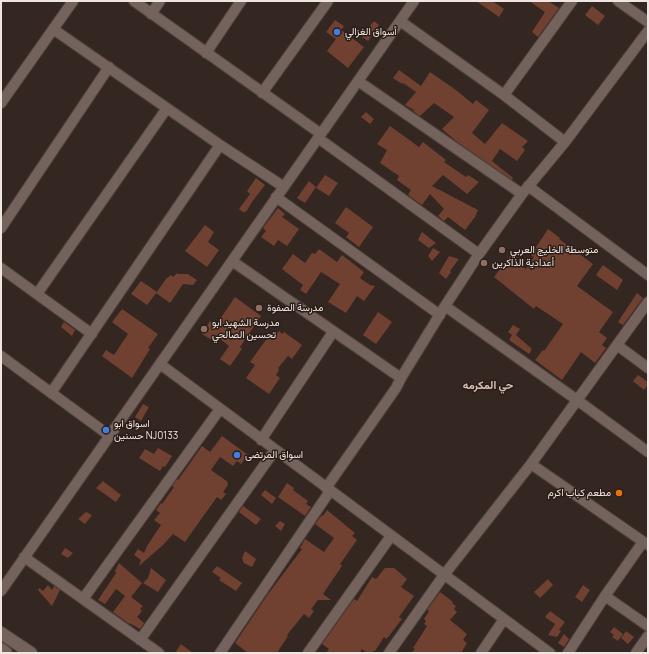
<!DOCTYPE html>
<html>
<head>
<meta charset="utf-8">
<style>
  body { margin:0 }
  #map { position:relative; width:649px; height:654px; overflow:hidden; background:#342620; font-family:Manrope,sans-serif }
  canvas { display:block }
  .frame { position:absolute; inset:0; border:2px solid #efe5e1; pointer-events:none }
</style>
</head>
<body>
<div id="map">
<canvas width="649" height="654"></canvas>
<div class="frame"></div>
</div>
<script>
const ctx = document.querySelector('canvas').getContext('2d');
ctx.lineJoin = 'round';
function fillPath(path, color) {
  ctx.fillStyle = color;
  ctx.fill(path, 'evenodd');
}
function stroke(path, color, width, dash) {
  ctx.strokeStyle = color;
  ctx.lineWidth = width;
  ctx.lineCap = dash ? 'butt' : 'round';
  ctx.setLineDash(dash || []);
  ctx.stroke(path);
}
function drawText(font, color, halo, rows, align = 'center') {
  ctx.font = font + ' Manrope,Vazirmatn,sans-serif';
  ctx.lineWidth = 3;
  ctx.setLineDash([]);
  ctx.textBaseline = 'middle';
  ctx.strokeStyle = halo;
  ctx.fillStyle = color;
  for (const [text, x, y, turn = 0] of rows) {
    ctx.save();
    ctx.translate(x, y);
    ctx.rotate((+turn || 0) * Math.PI / 180);
    ctx.textAlign = isNaN(turn) ? turn : align;
    if (halo) ctx.strokeText(text, 0, 0);
    ctx.fillText(text, 0, 0);
    ctx.restore();
  }
}
const building = new Path2D(`
  M476,1H492L504,9L499,17Z
  M529,1H548L559,8L538,37L532,32L545,12Z
  M592,6L605,16L598,25L585,15Z
  M335,20L344,26L341,30L364,47L348,68L327,51L336,39L326,32Z
  M374,21L379,25L368,41L362,37Z
  M399,70L421,86L430,72L456,90L473,104L476,100L489,110L472,133L485,144L502,123L528,141L522,147L525,150L517,161L500,149L492,161L513,178L512,180L456,141L442,129L454,117L434,103L420,116L413,111L414,110L405,105L416,92L403,83L402,84L393,78Z
  M366,112L374,119L370,124L361,117Z
  M390,126L419,147L423,142L446,160L444,162L466,177L468,175L479,182L467,194L443,175L432,186L478,210L475,217L465,230L448,217L444,221L438,216L444,209L430,194L422,205L408,195L411,190L397,180L399,176L380,163L387,150L377,144Z
  M325,175L338,183L329,196L316,188Z
  M256,178L265,185L252,202L246,212L245,211L244,213L239,209L250,194L247,191Z
  M309,181L316,187L305,203L297,198Z
  M346,207L373,227L359,247L346,237L349,233L335,223Z
  M278,208L285,214L282,217L299,229L287,246L278,240L274,246L261,237L266,231L263,228Z
  M205,225L214,232L208,242L219,250L207,267L185,251Z
  M548,229L560,238L559,239L593,264L577,286L613,312L599,332L607,338L602,345L606,348L595,363L581,352L562,380L535,360L543,350L544,351L563,324L536,306L534,309L494,277L510,256L526,269L534,257L531,255Z
  M422,232L436,243L429,248L418,240Z
  M433,248L440,252L432,261L428,256Z
  M319,249L337,262L342,255L364,272L360,278L370,285L375,286L364,301L357,296L346,313L328,302L340,284L321,272L306,294L300,290L303,285L282,269L293,254L305,263L312,253L315,254Z
  M449,256L459,259L450,271L451,272L446,279L439,273Z
  M603,265L623,280L617,290L596,275Z
  M177,273L178,274H188L197,280L193,285L183,284L170,303L156,293L166,279L171,275L173,277Z
  M141,281L157,292L147,305L131,294Z
  M637,293L643,298L623,325L618,322Z
  M235,297L261,316L240,347L242,349L230,366L220,359L229,346L215,335L212,340L202,334L210,321L216,325Z
  M122,309L158,334L148,348L150,349L132,378L102,356L106,350L114,355L128,334L112,322Z
  M378,312L392,322L376,344L363,335Z
  M64,322L75,330L72,336L61,327Z
  M513,325L520,329L516,335L532,349L529,354L509,340L512,335L508,332Z
  M279,331L282,334L284,332L302,345L292,359L288,356L278,368L279,370L276,375L280,378L269,394L246,378L255,365L250,362L268,337L272,340Z
  M638,375L648,382V385L644,390L633,381Z
  M143,404L149,407L141,421L135,417Z
  M222,436L248,455L241,464L237,461L233,466L220,457L211,470L228,482L227,484L228,485L223,492L226,494L221,500L217,497L185,542L173,534L163,545L139,566L141,560L134,555L138,549L144,553L147,546L161,525L154,520L160,513L156,510L161,503L162,504L174,487L172,486L177,479L178,480L202,446L210,452Z
  M158,448L172,456L165,467L163,466L160,471L139,458L145,449L154,454Z
  M103,481L121,495L116,502L96,488Z
  M287,483L294,488L293,490L308,501L306,504L311,507L305,516L278,497Z
  M265,490L276,498L272,504L261,495Z
  M243,506L261,519L256,525L239,512Z
  M327,510L355,533L352,536L357,540L340,564L342,566L323,594L331,600H318L311,609L314,611L309,618L304,614L287,635L288,636L277,653H248L235,643L268,594L302,549L300,548L305,539L324,552L334,538L315,524L322,515L323,516Z
  M86,512L92,515L85,524L78,519Z
  M280,521L285,524L281,531L275,526Z
  M65,548L73,553L68,558L61,554Z
  M245,551L256,559L252,567L244,563L242,558Z
  M119,563L142,583L131,597L143,606L140,609L142,611L137,617L144,623L140,629L133,625L128,623L113,612L125,596L116,589L105,604L98,600L116,573L115,571Z
  M217,566L242,583L236,591L219,580L221,578L212,572Z
  M151,568L166,580L158,592L143,583L148,578Z
  M385,568H394L407,579L401,587L414,596L399,617L402,619L389,636L386,639L384,637L375,651L367,653L362,649L360,653H326L329,649L322,644L354,599L357,601L372,577L376,579Z
  M548,579L553,585L540,598L534,592Z
  M48,585L52,590L54,586L60,590L52,606L38,590L39,588L43,591Z
  M583,585L590,590L582,602L575,597Z
  M440,592L453,602L452,603L456,606L454,609L457,612L450,620L467,634L463,640L467,643L461,653H411L415,649L413,648L427,626L424,624L426,621L424,619L429,611L427,610Z
  M550,611L565,622L559,630L561,631L557,637L548,635L555,624L545,617Z
  M614,627L623,634L618,641L612,637L614,635L610,632Z
  M626,631L634,637L628,644L621,638Z
  M564,634L569,639L564,647L558,643Z
  M181,644L193,653H175Z`);
const street = new Path2D(`
  M134,1L321,134
  M618,1L648,22
  M151,14L160,1
  M400,21L504,95L565,142
  M53,29L220,145L284,187
  M206,53L241,1
  M358,81L522,194
  M262,93L328,1
  M504,95L572,1
  M1,103L73,1
  M318,138L479,254
  M528,186L648,275
  M276,197L440,315
  M1,228L109,67
  M232,261L401,378L396,388L326,488
  M1,268L92,334
  M37,294L167,108
  M445,306L577,400L648,452
  M617,345L648,368
  M1,356L110,436
  M160,364L550,653
  M401,378L445,306L479,254L522,194L565,142L648,31
  M51,393L220,145
  M261,440L333,332
  M531,464L648,545
  M24,557L159,653
  M1,591L414,1
  M605,596L648,626
  M83,599L220,409
  M140,640L275,450
  M220,653L330,491
  M308,653L391,536
  M389,653L444,575L531,464L648,302
  M481,653L504,619
  M568,653L605,596L643,542
  M636,653L648,636`);
const secondary = new Path2D(`
  M1,633L31,653
  M1,649L6,653`);
const markers = [
  [337,32,4,"#3f7fe0"],
  [502,250,4,"#8d6e63"],
  [484,263,4,"#8d6e63"],
  [259,308,4,"#8d6e63"],
  [204,329,4,"#8d6e63"],
  [106,430,4,"#3f7fe0"],
  [237,455,4,"#3f7fe0"],
  [619,493,4,"#e8710a"]
];
const poiNames = [
  ["أسواق الغزالي",345,32],
  ["متوسطة الخليج العربي",510,250],
  ["أعدادية الذاكرين",492,263],
  ["مدرسة الصفوة",267,308],
  ["مدرسة الشهيد ابو",212,323],
  ["تحسين الصالحي",212,335],
  ["اسواق ابو",114,424],
  ["حسنين NJ0133",114,436],
  ["اسواق المرتضى",245,455],
  ["مطعم كباب اكرم",611,493,"right"]
];
const neighbourhoodNames = [
  ["حي المكرمه",488,386]
];
fillPath(building, '#704130');
stroke(street, '#4f423e', 12);
stroke(secondary, '#4f423e', 14);
stroke(street, '#74635d', 10);
stroke(secondary, '#74635d', 12);
for (const [x, y, r, color] of markers) {
  const dot = new Path2D();
  dot.arc(x, y, r, 0, 2 * Math.PI);
  ctx.fillStyle = color;
  ctx.fill(dot);
  stroke(dot, '#2a1c17', 1.5);
}
drawText('10px', '#efe5e1', '#2a1c17', poiNames, 'left');
drawText('bold 11px', '#d8c4bd', '#2a1c17', neighbourhoodNames);
</script>
</body>
</html>
